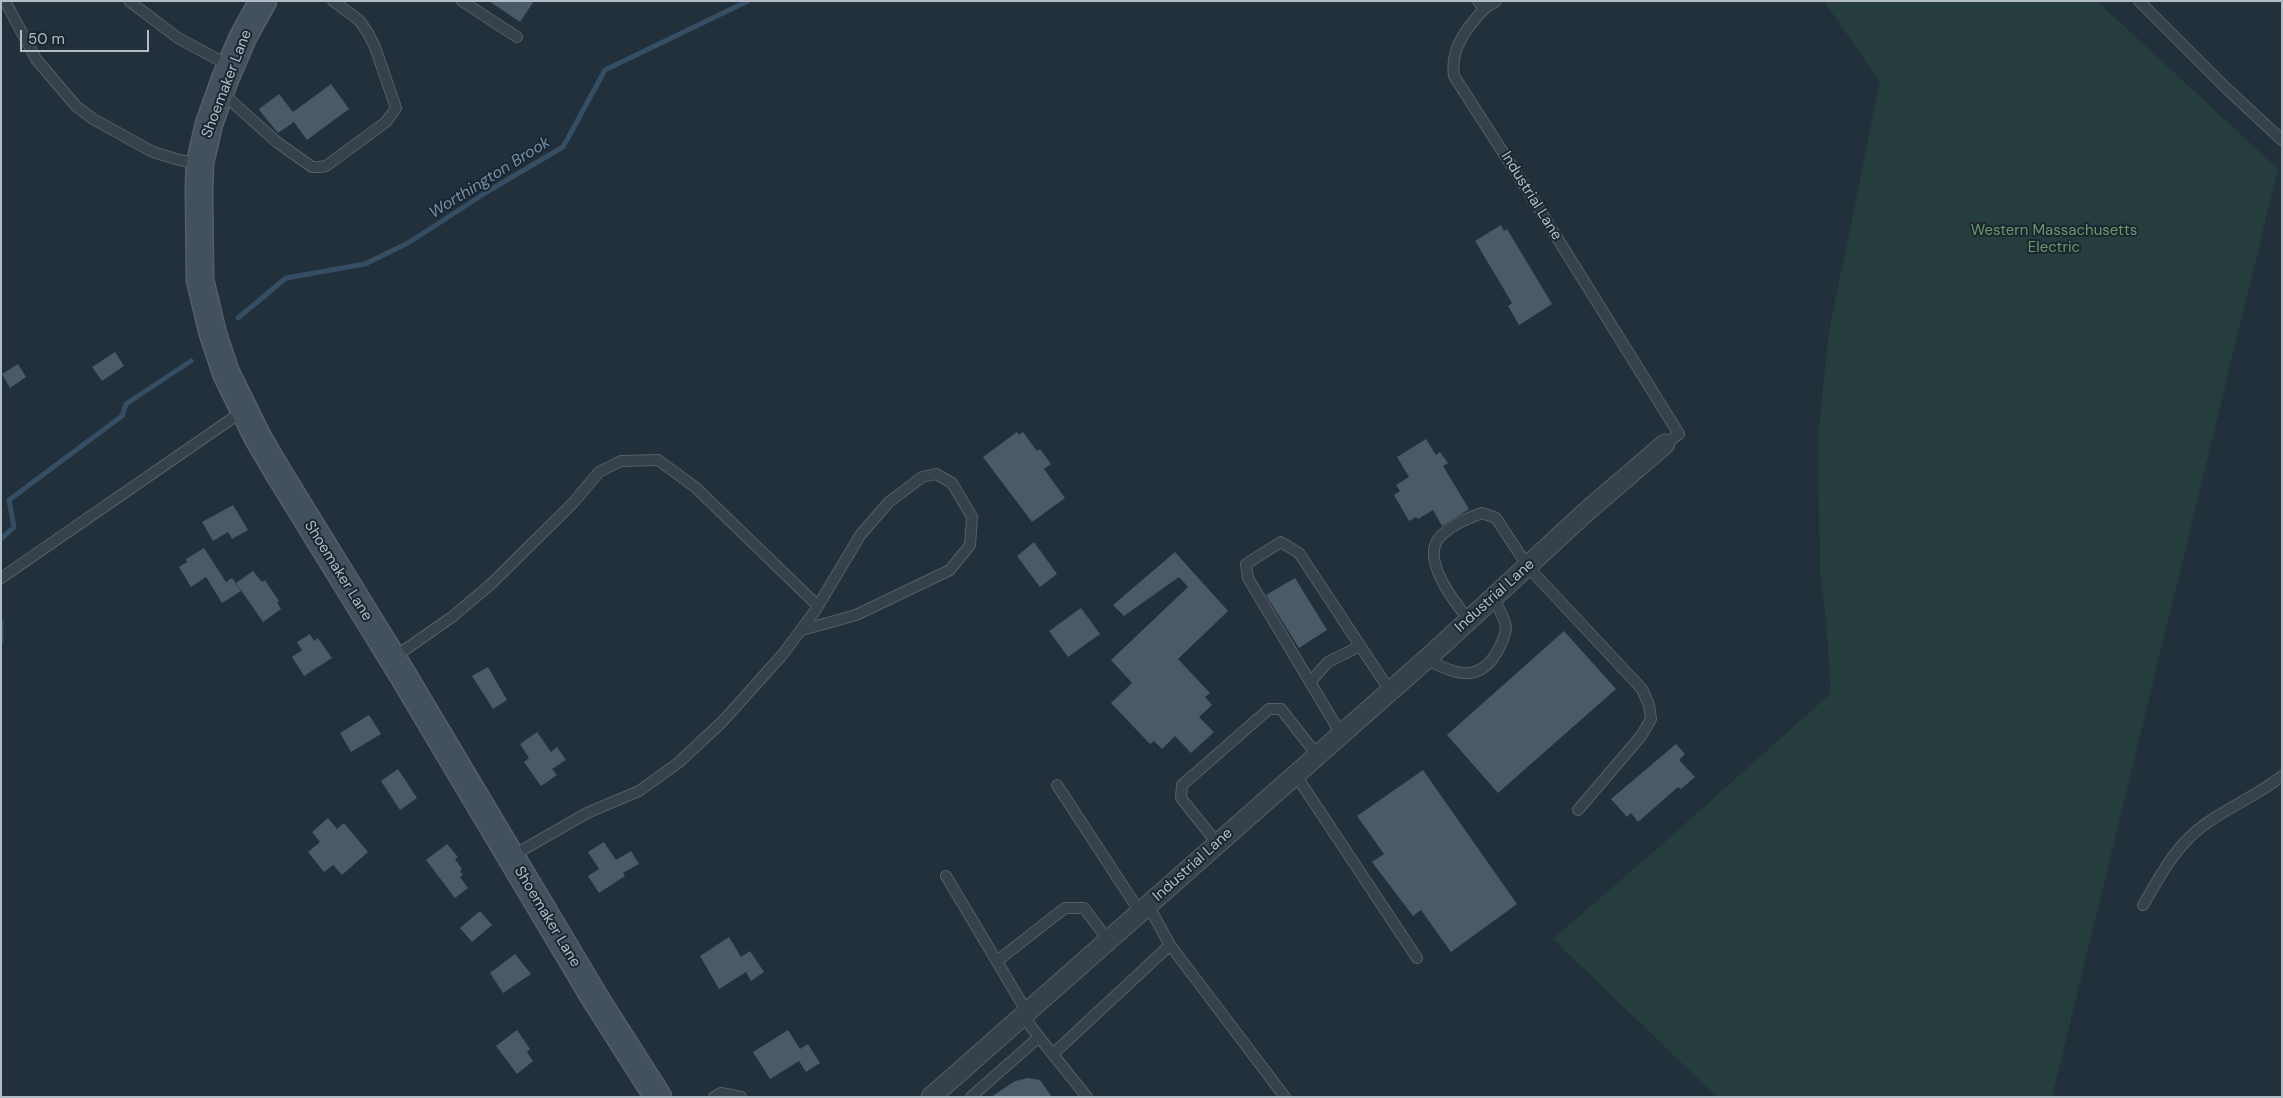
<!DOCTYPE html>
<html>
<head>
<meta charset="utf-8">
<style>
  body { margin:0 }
  #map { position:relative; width:2283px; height:1098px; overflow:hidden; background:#22303b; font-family:"DM Sans",sans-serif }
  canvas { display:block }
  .frame { position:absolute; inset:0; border:2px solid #b1bcc7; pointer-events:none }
  .scale { position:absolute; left:20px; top:30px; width:129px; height:22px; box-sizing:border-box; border:2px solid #b1bcc7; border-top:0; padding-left:6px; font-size:15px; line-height:18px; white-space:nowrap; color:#b1bcc7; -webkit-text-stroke:4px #1b2630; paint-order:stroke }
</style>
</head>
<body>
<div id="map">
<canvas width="2283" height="1098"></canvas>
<div class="frame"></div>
<div class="scale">50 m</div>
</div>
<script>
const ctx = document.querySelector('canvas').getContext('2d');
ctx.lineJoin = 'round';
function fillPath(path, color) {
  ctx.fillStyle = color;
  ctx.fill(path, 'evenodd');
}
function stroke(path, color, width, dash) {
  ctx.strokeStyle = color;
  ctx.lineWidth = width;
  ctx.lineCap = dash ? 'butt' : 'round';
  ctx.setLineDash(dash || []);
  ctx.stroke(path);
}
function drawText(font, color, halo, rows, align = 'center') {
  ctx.font = font + ' "DM Sans",sans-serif';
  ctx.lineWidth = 4;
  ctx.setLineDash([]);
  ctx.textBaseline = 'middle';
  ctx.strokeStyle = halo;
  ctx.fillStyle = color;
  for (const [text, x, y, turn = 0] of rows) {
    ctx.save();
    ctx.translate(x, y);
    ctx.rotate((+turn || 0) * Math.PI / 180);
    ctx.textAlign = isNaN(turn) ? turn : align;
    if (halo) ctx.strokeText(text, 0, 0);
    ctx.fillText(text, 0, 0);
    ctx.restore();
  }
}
const green = new Path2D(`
  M1824,1H2097L2278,169L2052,1097H1717L1553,939L1667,840L1831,693L1826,620L1820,571L1818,437L1829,331L1880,82Z`);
const stream = new Path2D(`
  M238,318L286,278L365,264L408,243L490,190L563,147L605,70L748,1
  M1,539L14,527L9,500L122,416L126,404L191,361
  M1,621V641`);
const building = new Path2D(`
  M489,1H534L520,22Z
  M331,84L349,109L307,140L294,122L278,133L260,111L259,109L279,94L293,112Z
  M1501,225L1504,231L1507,229L1552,304L1519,325L1508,306L1512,303L1475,241Z
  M115,352L124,366L102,381L92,367Z
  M18,364L26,377L10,388L2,374Z
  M1017,432L1019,435L1023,432L1037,451L1040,449L1051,464L1044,469L1065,498L1032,522L983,457Z
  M1426,439L1436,455L1440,452L1448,463L1443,466L1469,509L1442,526L1433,510L1418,519L1416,517L1409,521L1394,495L1400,491L1396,485L1409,477L1397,457Z
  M233,505L248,530L232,539L228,532L213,541L202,522Z
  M1034,542L1057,574L1040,587L1017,556Z
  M204,548L226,582L232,578L241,591L222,603L206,577L191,587L179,567L187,562L186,559Z
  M1175,552L1228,611L1178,659L1210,693L1205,697L1212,705L1199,717L1214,732L1191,753L1175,736L1162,749L1154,741L1150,744L1111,703L1132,683L1111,660L1188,587L1179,577L1124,616L1113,605Z
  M253,571L262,582L265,580L279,601L277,602L281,609L263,622L236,583Z
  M1295,578L1327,630L1299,648L1266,595Z
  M1081,608L1100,634L1068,657L1049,631Z
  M1564,631L1616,689L1498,793L1447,735Z
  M310,634L314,641L318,638L332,658L304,676L292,657L302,650L297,642Z
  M488,667L507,700L493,709L472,676Z
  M369,715L381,734L351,752L340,733Z
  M537,732L551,752L557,747L566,760L552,769L557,775L541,786L524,762L529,758L520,744Z
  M1676,744L1685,754L1679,760L1695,777L1681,789L1678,787L1638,822L1631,813L1627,817L1611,799Z
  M398,769L417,798L400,810L381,781Z
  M1423,770L1517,904L1451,952L1421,910L1413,916L1372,862L1384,854L1357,816Z
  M328,818L337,829L344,823L368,852L342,875L333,865L324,872L308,852L320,842L312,832Z
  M604,842L616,860L631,851L639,864L623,873L625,876L599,893L588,876L599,869L588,852Z
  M447,844L458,857L455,859L462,869L460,871L463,875L460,877L468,888L455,898L426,860Z
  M480,911L492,925L472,942L460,928Z
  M729,937L741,957L750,951L764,972L751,981L746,972L719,989L700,956Z
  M515,954L531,974L503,993L490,973Z
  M517,1030L530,1049L527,1052L533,1061L517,1074L496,1046Z
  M788,1030L800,1049L808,1044L820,1063L806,1072L799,1061L770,1079L753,1052Z
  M1028,1078L1040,1080L1052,1097H991L1015,1081Z`);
const lane = new Path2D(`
  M5,1L36,59L76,106L93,119L153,152L179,160L199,163
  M129,1L178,38L230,66
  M462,1L517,37
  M1478,1L1484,9C1466,29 1450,48 1454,76L1533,199L1679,434L1665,444
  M2139,1L2226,88L2282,140
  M1484,9L1496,1
  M221,92L278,143L312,167H319L326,166L386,122L396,108L375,47L368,33L359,20L333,1
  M1,578L243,411
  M1469,620C1455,603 1421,560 1439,538C1450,525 1468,518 1482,513L1496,518L1528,567L1642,689L1649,705L1651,719L1641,736L1578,810
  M393,658L452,617L491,584L573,503L599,472L621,461L658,460L695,487L818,606
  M1426,659C1452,673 1478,685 1497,652C1501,644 1506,636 1506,627C1505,618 1497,606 1494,598
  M1310,682L1328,662L1360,646
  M1341,734L1248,578L1246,564L1281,542L1299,553L1390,691
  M1295,774L1417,958
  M1057,785L1140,912
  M1217,843L1181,798L1182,785L1269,709H1281L1317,755
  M512,856L587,813L639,791L678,763L722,722L783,654L815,611L861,534L889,502L922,477L936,474L952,483L972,517L970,545L950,570L856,615L802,630
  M946,876L1027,1012
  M1148,905L1170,945L1285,1097
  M2143,905C2156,883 2168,860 2186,841C2212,813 2252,800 2282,776
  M997,961L1065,908H1084L1108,940
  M1039,1037L1087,1097
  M1053,1054L1170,945
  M714,1097L721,1093L741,1097
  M971,1097L1039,1037L1023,1016`);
const street = new Path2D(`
  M931,1097L1431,655L1587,511L1665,444`);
const secondary = new Path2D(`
  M263,1L243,37L225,79L209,124L200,163L199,188L200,280L213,334L226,373L258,438L278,472L401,672L595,998L658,1097`);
const streetNames = [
  ["Shoemaker Lane",227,84,-69],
  ["Industrial Lane",1531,196,58],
  ["Shoemaker Lane",338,571,58],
  ["Industrial Lane",1495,596,-42],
  ["Industrial Lane",1193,865,-42],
  ["Shoemaker Lane",547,917,59]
];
const parkNames = [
  ["Western Massachusetts",2054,231],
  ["Electric",2054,248]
];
const waterNames = [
  ["Worthington Brook",490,178,-32]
];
fillPath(green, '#253e3d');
stroke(stream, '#354e63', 5);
fillPath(building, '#4a5a67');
stroke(lane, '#545f69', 12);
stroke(street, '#545f69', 21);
stroke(secondary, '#545f69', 29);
stroke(lane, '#36414c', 10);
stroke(street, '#36414c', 19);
stroke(secondary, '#43515f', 26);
drawText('15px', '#b1bcc7', '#1b2630', streetNames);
drawText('15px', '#67996d', '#1b2630', parkNames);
drawText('italic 16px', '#7091ab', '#1b2630', waterNames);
</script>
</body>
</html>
